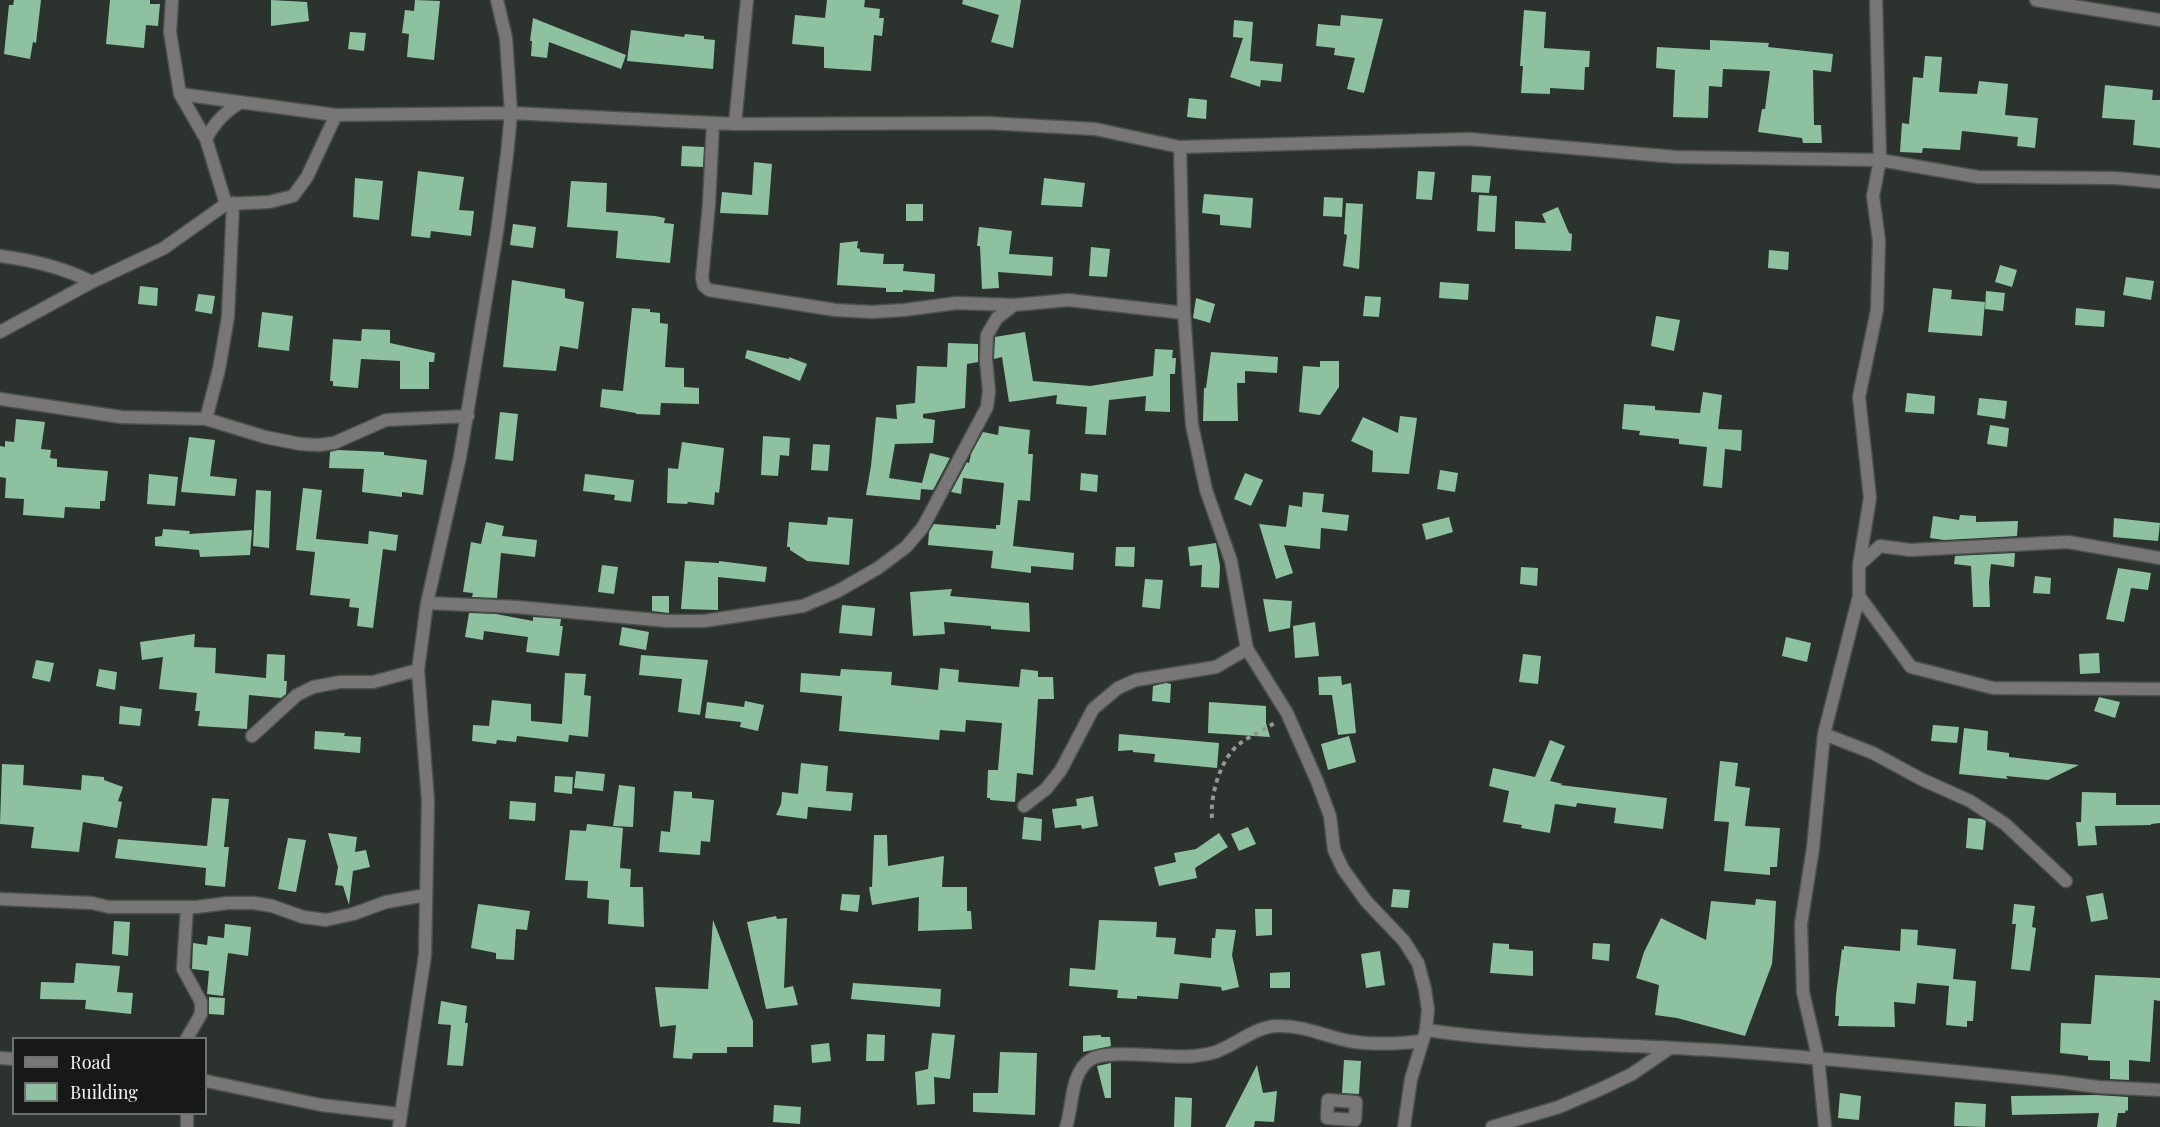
<!DOCTYPE html>
<html>
<head>
<meta charset="utf-8">
<style>
  body { margin:0 }
  #map { position:relative; width:2160px; height:1127px; overflow:hidden; background:#2c332e; font-family:"Playfair Display",serif }
  canvas { display:block }
  .legend { position:absolute; left:12px; top:1037px; width:195px; height:78px; box-sizing:border-box; background:#171918; border:2px solid #6e716f; margin:0; padding:8px 10px; list-style:none; font-size:18px; color:#f0f4f1 }
  .legend li { display:flex; align-items:center; gap:12px; height:30px }
  .legend b { width:30px; border:2px solid #6e716f }
</style>
</head>
<body>
<div id="map">
<canvas width="2160" height="1127"></canvas>
<ul class="legend">
<li><b style="height:8px;background:#797678"></b>Road</li>
<li><b style="height:16px;background:#8dc1a0"></b>Building</li>
</ul>
</div>
<script>
const ctx = document.querySelector('canvas').getContext('2d');
ctx.lineJoin = 'round';
function fillPath(path, color) {
  ctx.fillStyle = color;
  ctx.fill(path, 'evenodd');
}
function stroke(path, color, width, dash) {
  ctx.strokeStyle = color;
  ctx.lineWidth = width;
  ctx.lineCap = dash ? 'butt' : 'round';
  ctx.setLineDash(dash || []);
  ctx.stroke(path);
}
const building = new Path2D(`
  M14,0H41L36,43L33,42L30,59L4,54L9,5H13Z
  M110,0H150V4H160L158,26L146,25L144,48L106,44Z
  M271,0L307,2L309,21L271,26Z
  M415,0L440,1L434,60L407,57L409,34L402,33L405,10L414,11Z
  M827,0H865L864,7L880,9L879,18H884L882,36L874,35L871,71L824,68V47L792,44L795,15L825,18Z
  M963,0H1021L1013,48L991,42L999,15L962,4Z
  M1524,10L1546,12L1544,48L1590,51L1589,67H1585L1584,90L1550,88V94L1521,93L1523,66H1520Z
  M1341,15L1383,19L1364,93L1347,89L1355,58L1334,55L1335,48L1316,46L1318,24L1340,26Z
  M533,18L626,55L621,69L549,42L547,58L531,56L532,41H530Z
  M1234,20L1253,22L1250,61L1283,64L1281,82L1261,80L1260,87L1230,77L1243,38L1233,37Z
  M631,30L684,37L685,34L704,36V39L715,40L713,69L627,61Z
  M350,32L366,33L364,51L348,49Z
  M1710,40L1769,43L1768,47L1833,54L1831,72L1813,70L1814,125H1821L1822,143H1803L1802,138L1758,132L1762,109H1765L1770,71L1723,69L1722,87L1709,86L1708,118L1673,117L1675,70L1656,68L1657,47L1710,50Z
  M1925,56L1942,57L1939,92L1977,94L1979,81L2008,84L2005,115L2038,118L2035,148L2017,146L2018,137L1962,131L1960,150L1923,148L1922,153L1900,152L1902,123L1909,124L1913,77L1923,78Z
  M2105,85L2153,90L2152,100H2160V148L2133,145L2135,120L2102,118Z
  M1189,98L1207,100L1206,119L1187,117Z
  M682,146L704,147L703,167L681,166Z
  M754,162L772,164L768,215L720,213L722,192L752,195Z
  M418,171L464,177L459,210L474,211L471,236L431,231L430,238L411,236Z
  M1418,171L1435,172L1432,200L1416,199Z
  M1472,175L1491,176L1489,193L1471,192Z
  M355,178L383,181L379,220L353,217Z
  M1044,178L1085,183L1082,207L1041,205Z
  M571,181L607,183L606,212L655,216L665,218L664,223L674,224L670,263L616,258L618,231L567,227Z
  M1204,194L1253,198L1251,228L1220,225V215L1202,213Z
  M1479,195L1497,196L1495,232L1477,231Z
  M1324,197L1343,198L1342,217L1323,216Z
  M1346,203L1363,204L1359,269L1343,266L1347,235L1344,234Z
  M906,204H923V221H906Z
  M1558,207L1569,233L1572,234L1571,251L1515,249V221L1546,223L1542,214Z
  M513,224L536,227L533,248L510,245Z
  M979,227L1012,231L1009,254L1053,257L1052,276L998,272L999,288L982,289L980,246H977Z
  M858,241L857,248L860,249V252L884,254L883,264H904L903,271L935,274L934,292L903,290V292H886V288L837,285L840,243Z
  M1091,247L1110,249L1107,277L1089,276Z
  M1769,250L1789,252L1788,270L1768,268Z
  M2000,265L2017,270L2012,287L1995,282Z
  M2126,277L2154,281L2151,300L2123,295Z
  M512,280L565,289V298L584,302L578,349L560,346L556,371L503,367Z
  M1440,282L1469,284L1468,300L1439,298Z
  M140,286L158,288L157,306L138,304Z
  M1933,288L1952,290L1951,299L1985,302L1982,336L1928,332Z
  M1986,291L2005,293L2003,311L1985,309Z
  M198,294L215,296L212,314L195,311Z
  M1365,296L1381,297L1379,317L1363,316Z
  M1196,298L1215,304L1210,323L1193,318Z
  M632,308L650,309V312L660,313V323L668,324L665,367L684,368V387L699,388V404L661,403L660,415L636,414V413L600,407L602,389L623,391Z
  M2076,308L2105,311L2104,327L2075,325Z
  M262,312L293,316L289,351L258,347Z
  M1656,316L1680,320L1674,351L1651,346Z
  M362,329L390,330V343L435,353L434,362H429V389H400V361L361,359L358,388L333,386V381H330L333,339L361,341Z
  M1025,332L1033,381L1090,386L1153,376L1155,349L1173,350L1172,358H1176L1175,374H1170V412L1145,411L1146,396L1109,400L1106,435L1085,434L1087,407L1056,404L1057,395L1009,402L1002,357L994,359L995,337Z
  M948,343L978,344V362L967,364L965,408L923,414V418L935,420L933,443L895,444L889,478L922,483L930,453L950,458L933,490L921,489L920,500L866,495L871,466L876,417L897,419L896,405L915,403L917,366L947,367Z
  M747,350L789,359V357L807,364L800,381L745,358Z
  M1211,352L1278,357L1277,373L1245,371V383H1237L1238,421H1203L1204,388H1206Z
  M1320,361H1339V387L1320,415L1299,412L1303,366L1320,367Z
  M1703,392L1722,395L1718,429L1742,430L1741,451L1725,449L1722,488L1703,486L1707,447L1679,444V439L1639,435L1640,431L1622,429L1624,404L1655,406V410L1700,413Z
  M1907,393L1935,396L1934,414L1905,412Z
  M1979,398L2007,401L2005,419L1977,415Z
  M500,412L518,414L513,461L495,459Z
  M1400,416L1417,418L1409,474L1372,472L1373,451L1351,441L1363,417L1398,433Z
  M16,419L45,422L41,449L51,450L50,458L57,459V467L108,471L105,501H100V509L65,507L64,518L23,515L24,499L5,498L6,478L0,477V446L5,447V441L14,442Z
  M1990,425L2009,428L2007,447L1987,444Z
  M999,426L1030,430L1028,454H1033L1030,501L1018,500L1013,546L1074,553L1073,570L1031,566V573L991,568L993,551L928,545L929,532L934,524L996,529V525H1000L1004,483L963,478L961,494L951,492L967,462L969,463L971,454L983,432L998,435Z
  M763,436L790,438L789,456L780,455L778,476L761,475Z
  M189,437L215,440L210,476L237,479L235,496L181,492Z
  M682,442L724,448L719,493L715,492L714,505L688,502L687,504L667,503L668,468L678,469Z
  M813,444L830,445L828,471L811,470Z
  M338,450L384,452V455L427,460L423,495L402,492V497L362,492L364,469L329,468L330,452Z
  M1440,470L1458,473L1455,492L1437,489Z
  M1081,473L1098,475L1097,492L1080,490Z
  M1245,473L1263,480L1251,506L1234,499Z
  M149,474L178,477L175,506L147,504Z
  M585,474L634,480L631,502L614,500L615,495L583,491Z
  M303,488L322,490L316,539L368,544L369,531L398,535L396,551L383,549L373,628L357,626L359,608L349,607L350,599L310,595L315,552L296,550Z
  M256,490L271,491L269,548L253,546Z
  M1303,492L1324,494L1322,512L1349,515L1347,531L1321,528L1320,549L1284,545L1293,573L1276,579L1259,524L1286,527L1289,505L1302,507Z
  M1960,515L1976,516V522L2018,521L2017,536L1944,540L1930,538L1933,516L1959,520Z
  M828,517L853,519L849,565L807,561L790,550V547H787L789,522L827,525Z
  M1449,517L1453,532L1426,540L1422,524Z
  M2114,518L2160,523L2158,541L2113,537Z
  M486,522L504,526L502,536L537,540L535,557L501,553L497,598L472,597L473,593L463,592L471,542L481,544Z
  M163,529L190,531L189,534L252,530L250,555L200,557L199,550L155,546V537L162,536Z
  M1216,543L1220,566L1219,588L1201,587L1202,565L1190,566L1188,547Z
  M1116,547H1135L1134,567L1115,566Z
  M2015,553L2014,567L1991,564L1989,582L1990,607H1973L1971,566L1954,564L1955,556Z
  M685,561L719,563V570V561L767,567L765,582L718,577V610L681,609Z
  M602,565L618,567L614,594L598,592Z
  M1521,567L1538,568L1537,586L1520,584Z
  M2118,568L2151,573L2148,590L2131,588L2124,622L2106,619Z
  M2035,576L2051,578L2050,594L2033,593Z
  M1145,579L1163,580L1160,609L1142,607Z
  M952,589L950,596L1029,603L1030,632L991,629V626L944,622L945,634L913,636L910,592Z
  M652,596H669V613L652,611Z
  M1263,599L1292,601L1290,628L1269,632Z
  M842,605L875,608L872,636L839,633Z
  M469,613L496,614L533,621V617L561,619L560,626H563L559,656L526,652L528,637L484,631L483,640L465,637Z
  M1315,622L1319,656L1295,658L1293,626Z
  M622,627L649,632L646,650L619,645Z
  M195,634L194,647L216,648L215,673L266,678L267,654L285,655L284,681H287L286,694L281,698L249,695L247,729L198,726L200,711H195L197,693L159,689L163,657L142,660L140,642Z
  M1786,637L1811,643L1807,662L1782,656Z
  M2099,653L2100,673L2080,674L2079,654Z
  M1523,654L1541,656L1538,684L1519,682Z
  M641,655L708,660L700,715L678,712L682,679L639,675Z
  M36,660L54,663L50,682L32,678Z
  M940,668L959,670L958,682L1019,687L1021,669L1038,671V677H1053L1054,699H1038L1033,775L1017,773L1015,802L990,800V798H987L988,770H998L1002,723L966,720L965,732L940,730L939,740L839,731L842,696L800,692L801,673L840,676L841,669L892,672L891,685L938,690Z
  M99,669L117,672L115,690L96,686Z
  M565,673L586,674L584,695L591,696L588,737L569,735L568,742L517,736L516,742L497,740L496,744L472,741L473,725L489,726L492,700L531,704V721L562,724Z
  M1341,676L1342,685L1351,683L1356,733L1338,735L1332,695H1319L1318,677Z
  M1166,683L1171,684L1170,703L1152,701L1153,686Z
  M2099,697L2120,702L2115,718L2094,711Z
  M745,701L764,705L758,731L740,727L741,722L705,718L707,702L744,707Z
  M1209,702L1266,706V723L1270,737L1208,733Z
  M120,706L142,709L140,726L119,724Z
  M1933,725L1959,727L1957,743L1931,741Z
  M1964,728L1988,731L1987,750L2009,753V757L2079,765L2048,780L2006,776L2008,779L1959,774Z
  M315,731L345,733L344,736L361,737L360,753L314,749Z
  M1119,734L1219,743L1217,768L1154,762L1155,754L1133,752V750L1118,751Z
  M1349,736L1356,762L1328,770L1321,744Z
  M1550,740L1565,746L1550,781L1563,784L1560,785L1667,798L1663,829L1614,823L1616,808L1577,803L1576,807L1555,804L1550,833L1521,828L1522,825L1503,822L1509,791L1489,786L1493,768L1535,777Z
  M1720,761L1738,763L1735,786L1750,788L1745,826L1780,828L1777,867H1770V875L1724,871L1729,822L1714,821Z
  M801,763L828,766L826,791L853,793L851,811L808,807L807,819L776,815L781,804L782,792L798,794Z
  M2,764L24,765L23,785L81,790L82,775L104,777V780L123,787L118,801L122,802L117,828L83,822L79,852L31,848L34,827L0,824Z
  M576,771L605,774L603,791L574,788Z
  M555,776L573,777L572,794L554,792Z
  M619,785L635,787L633,827L613,826Z
  M674,791L692,792V798L714,800L710,842L701,841L700,855L659,852L661,831L670,832Z
  M2082,792L2116,793V805H2160V823L2151,824V825L2095,826L2097,845L2078,846L2076,822H2081Z
  M1093,796L1098,826L1082,829L1081,825L1055,828L1052,809L1077,806L1076,799Z
  M212,798L229,799L224,847H229L225,887L205,885L206,868L115,858L118,839L207,846Z
  M510,801L536,803L535,821L509,819Z
  M1024,817L1042,819L1041,841L1022,839Z
  M1968,818L1982,819L1986,821L1983,850L1966,848Z
  M587,824L623,828L620,868L631,869L630,887H643L644,927L608,924L609,900L587,898L588,881L565,880L570,830L586,831Z
  M1248,827L1256,844L1239,851L1231,834Z
  M328,833L357,837L355,852L366,850L370,867L353,871L349,905L343,886L335,885L338,867Z
  M1219,833L1228,847L1195,868L1197,878L1159,886L1154,867L1176,862L1174,853L1196,849Z
  M874,835H887L888,866L944,856L942,887H967V911H971L972,929L918,931L919,897L872,905L869,887H872Z
  M288,838L306,840L296,892L278,889Z
  M1393,889L1410,890L1408,908L1391,907Z
  M2103,893L2108,919L2091,922L2086,896Z
  M842,894L860,895L858,912L840,910Z
  M1756,899L1776,901L1774,938L1772,964L1745,1036L1677,1018L1655,1015L1659,985L1636,978L1644,952L1661,918L1706,940L1711,901L1755,905Z
  M478,904L530,911L527,930L516,929L514,960L496,959V953L471,948Z
  M2014,904L2035,906L2032,927L2036,928L2030,971L2011,969L2016,924H2012Z
  M1255,909H1272V935L1256,936Z
  M776,916L777,919L787,918L784,988L793,986L798,1005L766,1009L747,922Z
  M713,920L753,1021V1047H727V1053H693L692,1059L673,1058L676,1025L660,1027L655,987L708,989Z
  M1099,920L1157,922L1156,937L1176,938L1174,954L1211,958L1212,938H1215L1216,929L1236,930L1232,955L1239,987L1222,991L1221,987L1180,983L1178,999L1137,996V999L1117,998L1118,990L1069,986L1070,968L1095,970Z
  M114,921L130,922L128,956L112,954Z
  M225,924L251,927L248,956L228,953L223,996L207,994L209,971L192,969L193,943L207,945L208,936L224,938Z
  M1901,929L1918,930L1917,945L1956,949L1953,979L1976,981L1973,1021H1967V1027L1946,1025L1949,986L1917,983L1915,1004L1894,1002L1895,1027L1838,1026L1839,1016H1835L1836,995L1842,949L1844,950V946L1900,951Z
  M1493,943L1509,944V949L1533,951V976L1490,973Z
  M1593,943L1610,944L1609,961L1592,959Z
  M1380,951L1385,985L1366,988L1361,954Z
  M76,963L120,966L117,992L133,993L131,1014L85,1009L86,1000L40,999L41,982L74,983Z
  M1290,972V988H1270V973Z
  M2095,975L2160,978V1001L2154,1000L2150,1062L2129,1060V1080L2110,1079V1061L2088,1060V1056L2060,1053L2061,1023L2091,1024Z
  M853,983L941,989L940,1007L851,999Z
  M209,997L225,998L224,1015L209,1014Z
  M441,1001L467,1006L465,1023H468L463,1066L447,1065L451,1025L438,1024Z
  M932,1033L955,1035L950,1079L934,1077L935,1104L917,1105L915,1072L928,1069Z
  M867,1034L885,1035L884,1061H866Z
  M1101,1035V1037H1110L1111,1046L1083,1052V1036Z
  M829,1043L831,1061L812,1063L811,1045Z
  M1000,1052L1037,1053L1035,1115L973,1112V1093H998Z
  M1344,1060L1361,1061L1359,1094L1342,1093Z
  M1111,1063V1098H1105L1097,1066Z
  M1257,1065L1263,1093L1277,1091L1274,1122L1255,1121L1254,1127H1225Z
  M1840,1093L1861,1096L1859,1120L1838,1118Z
  M2096,1095L2128,1097V1111L2126,1110L2125,1113H2118L2116,1127H2097L2099,1113L2012,1115L2011,1096Z
  M1175,1097L1192,1098L1191,1127H1174Z
  M1955,1102L1986,1104L1985,1127L1954,1126Z
  M774,1105L801,1107L800,1124L773,1122Z`);
const path = new Path2D(`
  M1212,818C1210,796 1220,760 1238,745C1249,736 1263,731 1274,723`);
const street = new Path2D(`
  M172,0L170,32L180,94L206,139L226,204
  M2036,0L2160,20
  M180,94L336,115L511,113L735,124L987,123L1095,129L1180,147L1469,139L1676,157L1880,160L1978,177L2115,178L2160,182
  M713,123L709,204L702,278L704,286L709,290L835,310L872,312L904,310L957,303L1014,305
  M735,124L747,0
  M206,139C215,122 225,112 241,102
  M1180,147L1184,313L1192,425L1206,490L1231,561L1247,649L1287,713L1317,781L1330,816L1334,850L1343,869L1366,901L1404,941L1418,963L1425,989L1428,1010L1426,1030L1411,1079L1404,1127
  M0,256C31,260 64,268 92,282
  M0,332L92,282L164,248L226,204L269,202L293,196L307,177L336,115
  M0,399L121,417L206,419L265,437L300,444L319,445L334,443L386,420L468,416
  M206,419L219,369L228,317L233,203
  M1859,565L1880,546L1910,550L2068,542L2160,558
  M1859,596L1911,667L1993,688L2160,689
  M427,603L517,607L667,621H704L803,606L838,591L878,568L906,547L923,527L987,407L989,391L986,360L987,335L997,318L1014,305L1068,300L1184,313
  M1824,734L1873,753L1921,779L1970,801L2005,824L2066,881
  M252,736L297,695L313,687L340,682H373L418,670
  M1024,806L1046,789L1061,770L1093,709L1118,688L1136,680L1216,667L1247,649
  M0,899L92,903L109,907H196L228,903H254L272,906L303,917L326,920L353,914L386,902L426,895
  M187,907L183,969L201,1002V1014L187,1038
  M1426,1030C1521,1044 1617,1044 1712,1050C1829,1058 1945,1070 2061,1082L2098,1087L2160,1090
  M0,1058L14,1059
  M206,1081L321,1105L399,1114
  M1328,1100L1356,1102L1355,1120L1327,1118Z
  M187,1127V1114
  M399,1127L425,955L428,801L418,670L427,603L460,457L497,232L507,155L511,113L506,38L497,0
  M1066,1127C1073,1107 1070,1073 1090,1060C1106,1048 1172,1059 1194,1056C1202,1055 1213,1054 1220,1050C1238,1043 1258,1025 1279,1026C1307,1026 1323,1036 1349,1041C1373,1045 1398,1044 1422,1041
  M1492,1127L1559,1107L1603,1088L1632,1074L1670,1048
  M1825,1127L1818,1057L1803,992L1801,924L1813,848L1824,734L1859,596V565L1870,498L1859,397L1877,310L1879,241L1873,196L1880,160L1876,0`);
fillPath(building, '#8dc1a0');
stroke(street, '#4b524d', 15);
stroke(path, '#939895', 4, [4.5, 4.5]);
stroke(street, '#797678', 12);
</script>
</body>
</html>
